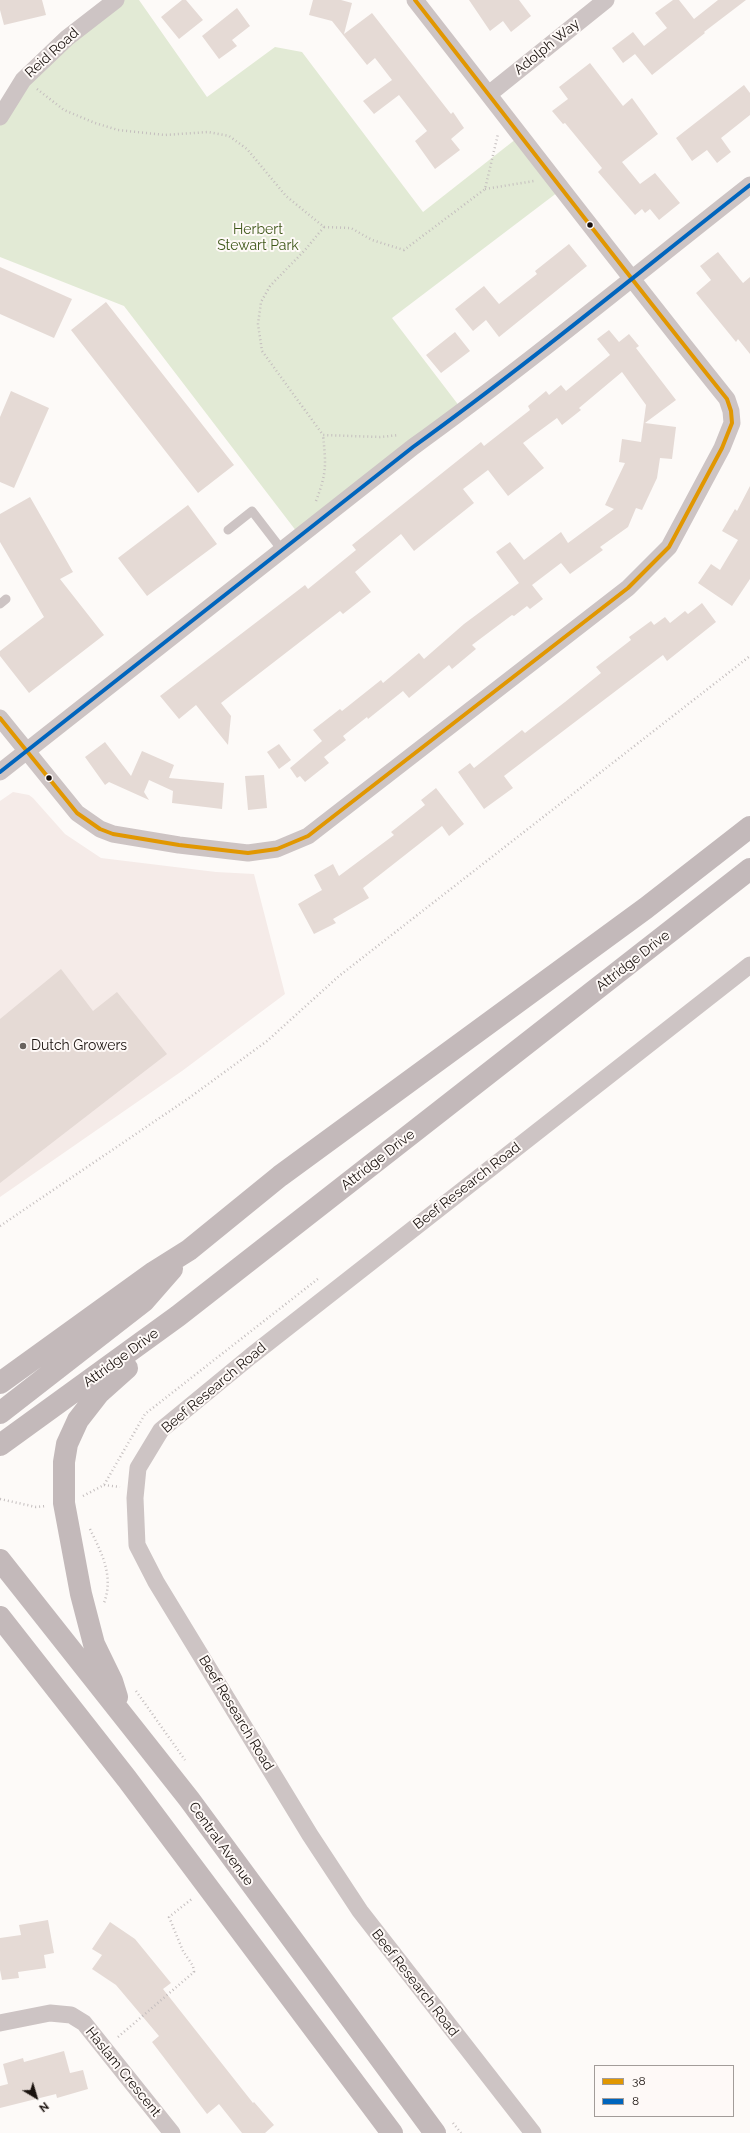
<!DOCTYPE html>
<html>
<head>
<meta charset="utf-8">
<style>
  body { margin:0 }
  #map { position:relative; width:750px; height:2133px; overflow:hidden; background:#fdfaf8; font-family:Raleway,sans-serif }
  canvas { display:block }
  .legend { position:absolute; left:594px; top:2065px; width:140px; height:52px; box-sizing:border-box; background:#fef9f7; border:1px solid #a29c99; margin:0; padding:5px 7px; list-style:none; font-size:12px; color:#19110d }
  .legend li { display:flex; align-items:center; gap:8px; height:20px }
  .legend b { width:20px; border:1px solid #a29c99 }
  .north { position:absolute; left:16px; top:2077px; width:40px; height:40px; -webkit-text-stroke:3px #fef9f7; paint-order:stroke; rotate:142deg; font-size:11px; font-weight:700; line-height:16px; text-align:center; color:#19110d }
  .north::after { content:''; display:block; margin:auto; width:14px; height:18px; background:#19110d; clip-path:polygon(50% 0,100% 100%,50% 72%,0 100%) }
</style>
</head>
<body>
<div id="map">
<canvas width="750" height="2133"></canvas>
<ul class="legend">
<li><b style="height:5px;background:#e19701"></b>38</li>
<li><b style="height:5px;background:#0065bd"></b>8</li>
</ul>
<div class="north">N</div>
</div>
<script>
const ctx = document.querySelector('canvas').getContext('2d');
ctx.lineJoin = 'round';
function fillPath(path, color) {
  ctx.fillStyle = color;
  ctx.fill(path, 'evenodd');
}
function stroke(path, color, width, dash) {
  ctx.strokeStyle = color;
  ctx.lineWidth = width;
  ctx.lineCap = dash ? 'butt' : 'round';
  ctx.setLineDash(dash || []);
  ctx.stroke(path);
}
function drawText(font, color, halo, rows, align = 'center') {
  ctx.font = font + ' Raleway,sans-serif';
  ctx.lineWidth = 4;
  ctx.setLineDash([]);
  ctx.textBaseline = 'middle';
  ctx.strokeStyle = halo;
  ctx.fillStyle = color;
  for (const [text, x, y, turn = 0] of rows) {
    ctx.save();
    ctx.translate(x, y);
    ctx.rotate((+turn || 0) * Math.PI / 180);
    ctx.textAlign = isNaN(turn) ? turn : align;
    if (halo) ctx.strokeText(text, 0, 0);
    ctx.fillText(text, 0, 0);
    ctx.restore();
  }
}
const built = new Path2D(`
  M13,792L29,795L33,798L65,834L101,858L216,872L254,874L285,994L182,1071L0,1197V801Z`);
const green = new Path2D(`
  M116,0H139L207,97L275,47L302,52L423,212L521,135L562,189L392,318L463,411L300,536L124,306L0,257V117L23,80Z`);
const building = new Path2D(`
  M0,0H42L46,15L4,25L0,10Z
  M182,0H186L203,20L179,39L161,17Z
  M313,0H341L352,3L344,34L372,13L451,114L453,112L464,128L451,139L460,150L435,169L415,141L427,131L399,95L374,114L363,101L392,80L375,58L367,65L332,21L309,15Z
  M469,0H519L531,16L511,32L503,21L490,31Z
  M673,0H679L694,19L718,0H746L704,32L705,33L652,75L635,54L623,63L612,48L633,32L644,46L667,28L655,13Z
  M237,8L250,26L232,40L237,46L219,59L202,36Z
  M590,63L623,106L632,98L658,134L622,162L640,184L655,173L680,203L659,220L650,209L645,213L642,209L635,215L598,172L602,168L565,123L563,124L552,111L568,99L559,87Z
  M744,85L750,93V115L721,138L731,152L717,163L707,150L692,161L676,138Z
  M569,244L587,266L499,337L486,320L473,331L455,309L484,286L499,304L537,274L535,271Z
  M718,252L743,283L750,277V354L738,339L736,342L696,293L711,280L700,266Z
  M0,267L72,299L54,338L0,314Z
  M106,302L234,465L198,493L71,330Z
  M609,330L619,342L629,334L639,346L636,348L676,400L645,423L676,427L672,459L660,458L657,478L642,510L636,508L628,527L600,547L603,550L570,574L561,563L532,585L543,599L530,609L527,606L514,616L512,615L472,645L476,649L452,669L449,665L409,698L403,691L368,719L367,717L343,736L346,740L324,757L329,763L305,782L300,776L297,778L290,768L322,741L313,730L340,709L342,711L381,680L383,683L419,653L424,659L464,624L519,583L496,552L510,542L524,560L561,532L568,543L614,509L605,505L625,463L619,462L622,439L641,442L646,405L622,372L579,408L581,410L562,425L557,418L523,443L544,468L508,496L488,470L463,489L474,503L414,551L401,534L355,572L371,592L343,614L340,611L221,703L231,716L228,745L196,705L179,719L160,696L305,585L308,589L356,550L352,545L481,442L484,446L530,410L528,406L546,391L549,395L561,385L566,391L610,355L597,339Z
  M455,332L470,351L441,373L426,355Z
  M11,391L49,408L14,488L0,482V417Z
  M750,486V579L732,606L698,583L711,564L720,570L738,540L722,531L735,509L737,511Z
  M30,497L73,572L60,579L104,635L29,693L0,656V651L44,617L0,542V514Z
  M188,505L217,544L147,596L118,558Z
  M702,603L716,622L667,661L663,655L504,776L513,788L484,809L458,772L470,763L474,768L522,730L525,733L565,702L601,673L596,667L631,640L629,637L651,621L654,625L665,617L670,623L685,611L688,614Z
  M105,742L131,776L142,751L174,765L169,778L224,783L222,809L172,803L173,791L149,780L144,792L149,800L109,782L105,785L85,757Z
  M279,744L291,760L279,769L267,752Z
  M264,775L267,808L248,810L245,776Z
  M436,788L464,824L449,836L442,826L363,888L369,898L333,919L336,923L314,934L298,904L322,890L314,875L333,864L339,876L394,835L391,832L425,805L421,800Z
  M61,969L93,1011L117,992L167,1054L0,1183V1019Z
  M48,1920L54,1953L44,1955L46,1968L18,1972L19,1978L2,1980L0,1970V1938L21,1935L19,1925Z
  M110,1922L135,1939L171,1983L163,1989L253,2103L254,2102L274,2125L265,2133H242L219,2104L207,2114L152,2042L159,2036L116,1985L92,1969L102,1955L92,1949Z
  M64,2051L70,2073L83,2070L88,2089L57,2098L56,2094L0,2108V2086L8,2084L3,2064L23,2058L24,2062Z`);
const path = new Path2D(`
  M37,89L64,110L95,123L118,130L165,135L208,132L229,136L247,149L286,196L324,227L351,228L372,240L404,250L485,189L498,134
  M485,189L534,181
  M324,227L305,250L270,286L261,302L258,324L262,351L323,435L380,437L399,435
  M316,501C327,472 326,465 323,435
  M0,1226L189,1098L267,1041L339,976L750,656
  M104,1485L120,1487
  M83,1496L104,1485L145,1414L319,1278
  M0,1499L36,1507L46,1506
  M90,1529C102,1554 114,1576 104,1603
  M136,1691L185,1760
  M118,2037L194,1972L193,1966L183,1951L169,1917L193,1898
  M453,2123L461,2133`);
const lane = new Path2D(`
  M228,530L252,511L282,550
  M0,604L6,599`);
const street = new Path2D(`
  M489,94L606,0
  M0,117L23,80L67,38L116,0
  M0,718L77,813L100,829L113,834L179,845L248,853L277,849L308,836L628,588L669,547L722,448L732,423L731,411L727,399C621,267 519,133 415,0
  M0,772L413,447C528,364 638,273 750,185
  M0,2023L50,2013L71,2015L84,2023L172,2133
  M533,2133L360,1911L310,1835L156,1582L137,1545L135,1498L138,1468L161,1430L251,1356L750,965`);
const secondary = new Path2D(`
  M0,1383L154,1272L189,1250L280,1176L646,908L750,827
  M0,1413L144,1301L172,1269
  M0,1445L178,1316L750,869
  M0,1560L189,1799L435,2133
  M0,1617L127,1779L392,2133
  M117,1697L112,1681L94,1644L81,1594L64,1503V1462L67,1444L78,1420L99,1393L127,1368`);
const bus1 = new Path2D(`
  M0,718L77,813L100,829L113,834L179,845L248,853L277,849L308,836L628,588L669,547L722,448L732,423L731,411L727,399C621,267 519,133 415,0`);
const bus2 = new Path2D(`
  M0,772L413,447C528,364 638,273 750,185`);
const markers = [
  [590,225,3.5,"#19110d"],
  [49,778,3.5,"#19110d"],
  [23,1046,4,"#69635f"]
];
const streetNames = [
  ["Adolph Way",547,47,-39],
  ["Reid Road",52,53,-42],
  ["Attridge Drive",633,961,-38],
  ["Attridge Drive",378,1160,-38],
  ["Beef Research Road",467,1186,-38],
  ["Attridge Drive",121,1358,-36],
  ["Beef Research Road",214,1388,-40],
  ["Beef Research Road",236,1713,59],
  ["Central Avenue",221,1844,54],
  ["Beef Research Road",415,1983,52],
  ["Haslam Crescent",123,2072,51]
];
const parkNames = [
  ["Herbert",258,230],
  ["Stewart Park",258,246]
];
const poiNames = [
  ["Dutch Growers",31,1046]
];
fillPath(built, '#f5ebe8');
fillPath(green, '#e2ead5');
fillPath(building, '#e5dad5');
stroke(path, '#c4bebe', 2.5, [1, 3]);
stroke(lane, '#cdc4c4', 9);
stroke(street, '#cdc4c4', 17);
stroke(secondary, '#c3b9ba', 22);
stroke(bus1, '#e19701', 4);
stroke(bus2, '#0065bd', 4);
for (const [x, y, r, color] of markers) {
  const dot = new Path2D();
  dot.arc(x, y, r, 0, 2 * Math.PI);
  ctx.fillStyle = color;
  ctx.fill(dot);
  stroke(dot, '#fef9f7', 1.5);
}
drawText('14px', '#19110d', '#fef9f7', streetNames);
drawText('14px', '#3e5718', '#fef9f7', parkNames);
drawText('14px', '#19110d', '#fef9f7', poiNames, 'left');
</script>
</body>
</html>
